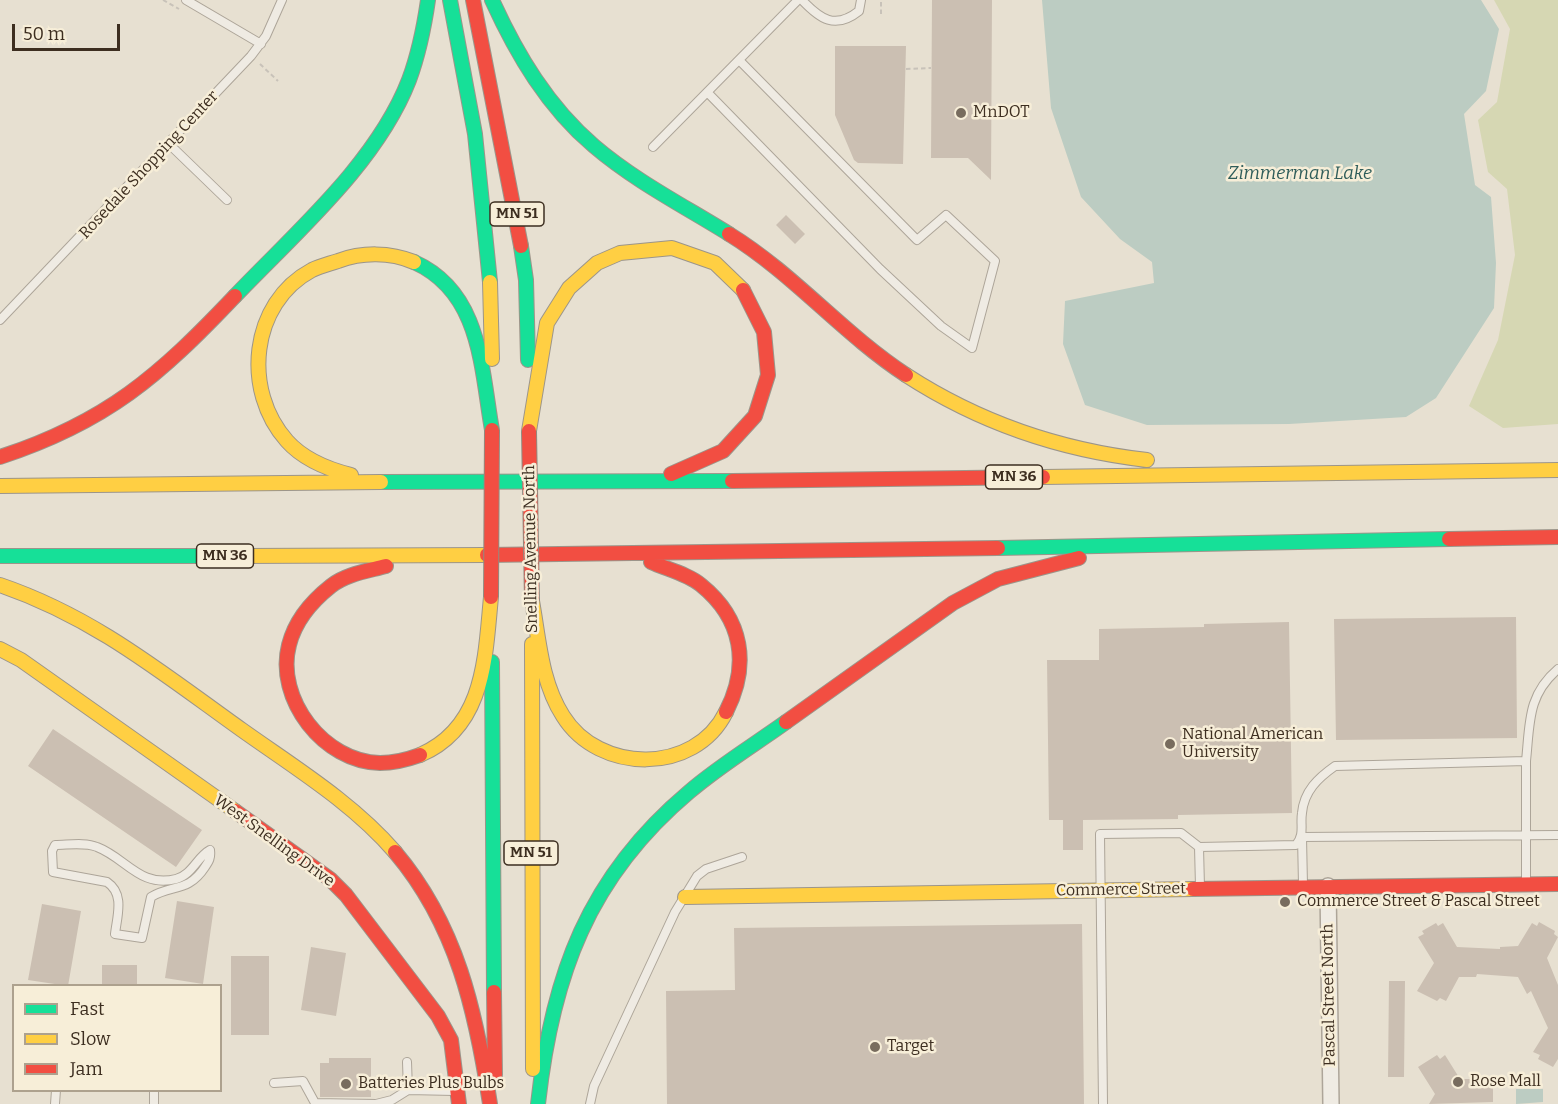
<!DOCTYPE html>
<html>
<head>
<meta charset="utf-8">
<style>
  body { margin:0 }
  #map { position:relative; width:1558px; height:1104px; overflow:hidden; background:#e7e0d1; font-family:Bitter,serif }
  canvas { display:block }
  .legend { position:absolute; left:12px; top:984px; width:210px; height:108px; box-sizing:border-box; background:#f7eed8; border:2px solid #ada18e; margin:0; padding:8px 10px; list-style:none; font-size:18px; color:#3d2e20 }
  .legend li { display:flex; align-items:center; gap:12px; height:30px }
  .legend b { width:30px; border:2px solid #ada18e }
  .scale { position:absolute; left:12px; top:24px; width:108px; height:27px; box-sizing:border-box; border:3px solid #3d2e20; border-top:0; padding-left:8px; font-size:18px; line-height:21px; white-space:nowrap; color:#3d2e20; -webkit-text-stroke:4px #f7eed8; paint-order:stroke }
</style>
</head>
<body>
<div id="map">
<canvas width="1558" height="1104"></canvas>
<ul class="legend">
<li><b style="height:8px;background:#16e098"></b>Fast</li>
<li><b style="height:8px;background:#ffcf43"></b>Slow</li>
<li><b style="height:8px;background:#f24e42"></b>Jam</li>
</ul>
<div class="scale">50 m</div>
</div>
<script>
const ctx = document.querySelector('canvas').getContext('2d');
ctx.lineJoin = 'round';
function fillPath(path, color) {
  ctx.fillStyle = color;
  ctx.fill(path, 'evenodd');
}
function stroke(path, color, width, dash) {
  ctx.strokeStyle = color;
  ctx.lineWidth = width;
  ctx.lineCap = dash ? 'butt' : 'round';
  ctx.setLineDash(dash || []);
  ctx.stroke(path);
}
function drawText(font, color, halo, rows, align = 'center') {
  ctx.font = font + ' Bitter,serif';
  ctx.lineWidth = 5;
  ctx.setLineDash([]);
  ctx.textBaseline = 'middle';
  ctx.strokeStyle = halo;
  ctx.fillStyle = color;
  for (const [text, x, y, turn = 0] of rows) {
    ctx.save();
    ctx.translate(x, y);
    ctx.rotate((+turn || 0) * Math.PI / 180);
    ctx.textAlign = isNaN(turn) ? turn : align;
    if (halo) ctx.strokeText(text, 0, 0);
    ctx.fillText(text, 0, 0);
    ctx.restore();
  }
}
const green = new Path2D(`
  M1494,0H1558V424L1503,428L1469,406L1498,340L1515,255L1507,189L1488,172L1478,120L1497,102L1510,29Z`);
const water = new Path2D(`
  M1042,0H1481L1499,29L1486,91L1464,114L1475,185L1491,197L1496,263L1494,308L1436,398L1406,417L1289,424L1147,425L1085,405L1063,344L1065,301L1154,283L1152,262L1120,239L1081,197L1051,108Z
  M1516,1089H1543V1102L1516,1104Z`);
const building = new Path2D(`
  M932,0H992L991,180L968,158H931Z
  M835,46H906L903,164L858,163L854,160L835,115Z
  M786,215L805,234L795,244L776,225Z
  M1516,617L1517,738L1336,740L1334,619Z
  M1289,622L1292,813L1178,815V819L1083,820V850H1063V820H1049L1047,660H1099V629L1204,627V624Z
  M53,729L202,830L176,867L28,766Z
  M177,901L214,907L203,984L165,978Z
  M42,904L81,911L68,986L28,980Z
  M1539,922L1555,931L1554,934L1558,937L1547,958L1558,985V1059L1553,1067L1538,1059L1540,1055L1533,1052L1548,1028L1531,991L1527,994L1518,977L1477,974L1476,977H1459L1446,1001L1440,998L1437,1001L1417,991L1434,963L1418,937L1424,934L1422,931L1436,923L1438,926L1443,923L1457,947L1500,949V947L1518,946L1532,923L1537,926Z
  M1082,924L1084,1104H667L666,991L735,990L734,928Z
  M311,947L346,953L336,1016L301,1010Z
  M231,956H269V1035H231Z
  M102,965H137V986H102Z
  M1389,981H1405L1404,1077H1388Z
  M1437,1055L1440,1059L1445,1055L1460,1079H1488V1085H1493V1102L1429,1104L1435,1094L1418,1067Z
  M329,1058H371V1097H320V1063H329Z`);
const path = new Path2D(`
  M163,0L179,9
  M881,14V0
  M260,64L278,81
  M906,69L931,68`);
const lane = new Path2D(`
  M186,0L261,44
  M802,0C820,19 835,30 859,11L861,0
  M708,93L880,269L941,326L972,348L995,261L946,215L917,240L739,60
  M169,144L227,200
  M653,147L798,0
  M0,320L251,56L266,36L282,0
  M1526,761C1530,724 1527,695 1558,669
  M55,845C68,845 85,842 97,847C126,858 140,888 176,879C192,875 197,857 210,850C211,858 209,861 205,867C188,893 172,884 151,897L142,938L115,934C117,916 125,894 107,882L53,872L52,851Z
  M1199,847L1200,887
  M1303,885L1302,837L1558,835
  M407,1062L408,1090
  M274,1083L303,1081L315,1103L376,1104L392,1100L408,1090L454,1091
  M55,1104L56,1090
  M154,1104V1090
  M590,1104L594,1086L675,912L697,876L706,869L742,857
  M1103,1104L1100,834L1181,833L1199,847L1296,845C1305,834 1300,825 1302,813C1304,791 1318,778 1335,766L1526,761V881`);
const street = new Path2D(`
  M1328,886L1331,1104`);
const fast = new Path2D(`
  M450,0L475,134L490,282
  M492,0C517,55 548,107 594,146C635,181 684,206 729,234
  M521,246L526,280L528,360
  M414,262C481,292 481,367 492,430
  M235,296C295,233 377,163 409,80C419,53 424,28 428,0
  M381,482L732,481
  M998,548L1449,539
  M0,556H240
  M492,662L494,992
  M538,1104C552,976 588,877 689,792C719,766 754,745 786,722`);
const slow = new Path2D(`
  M490,282L492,359
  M906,375C980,423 1059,450 1147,460
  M529,431L547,323L569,288L597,263L620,253L672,248L715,263L743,290
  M351,475C327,469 304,460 287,441C242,391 250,303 312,270C320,266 329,264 338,261C362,252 390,252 414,262
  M1043,477L1558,470
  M0,486L381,482
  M240,556L487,555
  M0,585C94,617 162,673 242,730C294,767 353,803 395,852
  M532,601C539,639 541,682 563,716C599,774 695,775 726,712
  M532,644L533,1069
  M0,649L21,660L235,811
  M420,755C485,727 485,658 491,597
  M685,897L1193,889`);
const jam = new Path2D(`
  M473,0L521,246
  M729,234C794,274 842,333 906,375
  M0,457C107,422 159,376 235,296
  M671,474L723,451L755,416L768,375L764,332L743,290
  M732,481L1043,477
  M1449,539L1558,537
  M487,555L998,548
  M651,562C666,569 688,574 701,585C743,619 750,665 726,712
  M386,566C368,571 346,574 331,586C312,601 295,621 289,645C275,699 324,762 380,763C392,763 409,759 420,755
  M786,722L953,603L998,579L1079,558
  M235,811L330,879L346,895L438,1016L451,1040L459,1104
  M395,852C457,925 476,1012 490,1104
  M1193,889L1558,884
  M494,992L495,1075`);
const jamBridge = new Path2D(`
  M529,431L532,601
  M491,597L492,430`);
const markers = [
  [961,113,6,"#786c5e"],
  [1170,744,6,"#786c5e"],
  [1285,902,6,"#786c5e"],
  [875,1047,6,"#786c5e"],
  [1458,1082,6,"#786c5e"],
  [346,1084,6,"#786c5e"]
];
const shields = [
  [517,214,54],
  [1014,477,57],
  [225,556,57],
  [531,853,54]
];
const shieldNames = [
  ["MN 51",517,214],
  ["MN 36",1014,477],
  ["MN 36",225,556],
  ["MN 51",531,853]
];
const poiNames = [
  ["MnDOT",973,113],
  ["National American",1182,735],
  ["University",1182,753],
  ["Commerce Street & Pascal Street",1297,902],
  ["Target",887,1047],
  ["Rose Mall",1470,1082],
  ["Batteries Plus Bulbs",358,1084]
];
const streetNames = [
  ["Rosedale Shopping Center",149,165,-47],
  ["Snelling Avenue North",531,549,-91],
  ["West Snelling Drive",274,841,36],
  ["Commerce Street",1121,890,-1],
  ["Pascal Street North",1329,995,-91]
];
const waterNames = [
  ["Zimmerman Lake",1300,174]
];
fillPath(green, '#d6d7b3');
fillPath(water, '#bcccc2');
fillPath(building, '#cbbfb2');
stroke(lane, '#ada599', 10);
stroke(street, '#ada599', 18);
stroke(fast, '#9c958a', 16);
stroke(slow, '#9c958a', 16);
stroke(jam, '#9c958a', 16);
stroke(path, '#c8c2b9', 2, [4.5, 3]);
stroke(lane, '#efebe3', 8);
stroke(street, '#efebe3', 15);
stroke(fast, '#16e098', 14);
stroke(slow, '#ffcf43', 14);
stroke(jam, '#f24e42', 14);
stroke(jamBridge, '#928b80', 16, []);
stroke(jamBridge, '#f24e42', 14);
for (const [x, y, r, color] of markers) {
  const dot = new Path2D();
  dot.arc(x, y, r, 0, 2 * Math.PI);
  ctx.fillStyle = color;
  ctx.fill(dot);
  stroke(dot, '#f7eed8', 2);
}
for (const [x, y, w] of shields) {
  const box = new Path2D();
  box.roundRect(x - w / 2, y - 12, w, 24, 4.5);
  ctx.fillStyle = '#f7eed8';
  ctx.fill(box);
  stroke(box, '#3d2e20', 1.5);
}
drawText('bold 15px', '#3d2e20', null, shieldNames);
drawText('16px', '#3d2e20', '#f7eed8', poiNames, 'left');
drawText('16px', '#3d2e20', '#f7eed8', streetNames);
drawText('italic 18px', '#2f5d5a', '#f7eed8', waterNames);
</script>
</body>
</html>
